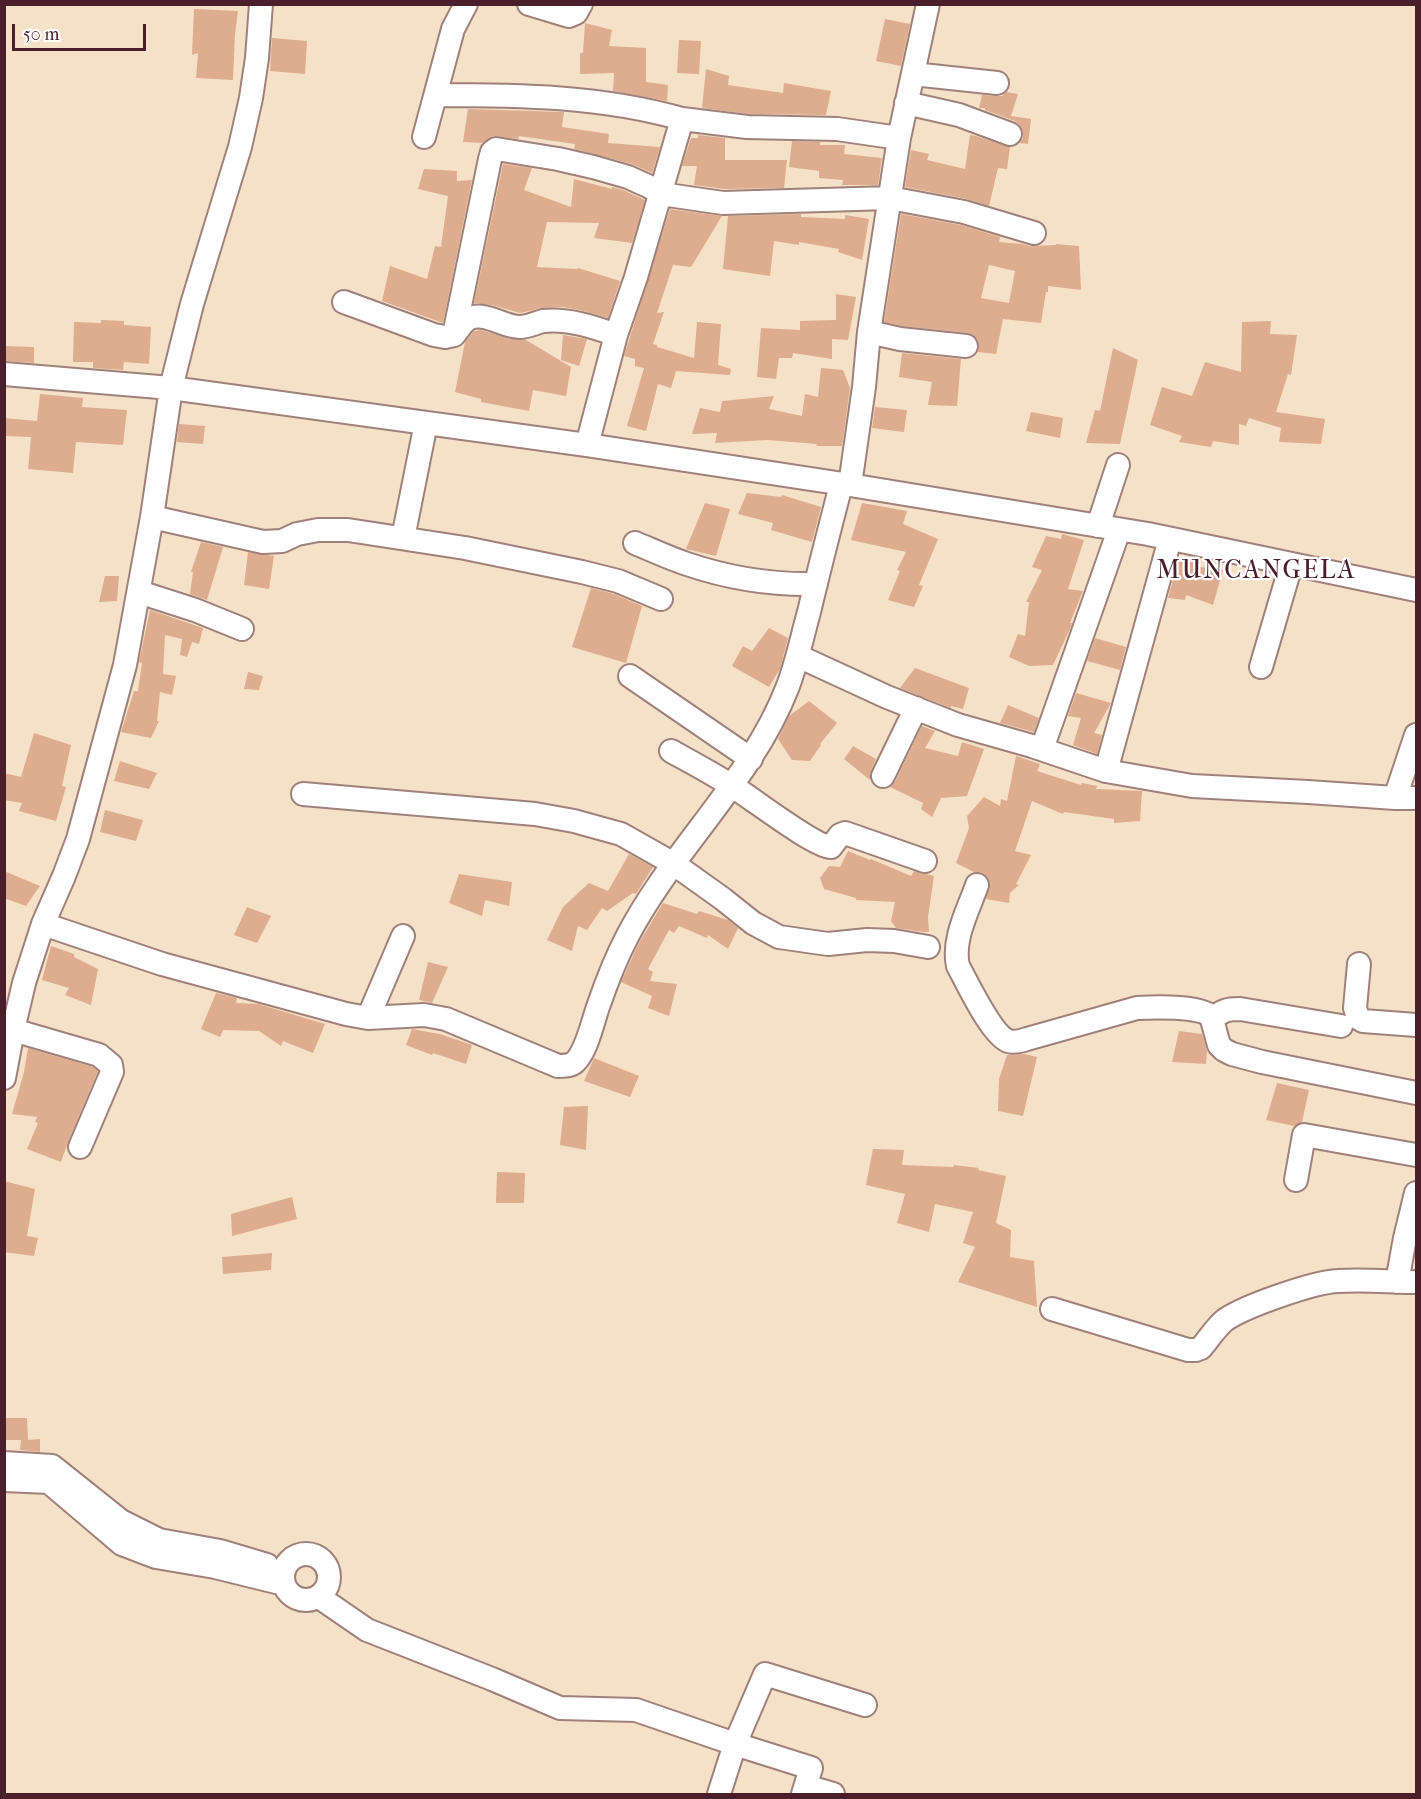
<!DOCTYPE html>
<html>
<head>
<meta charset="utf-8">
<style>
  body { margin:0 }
  #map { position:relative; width:1421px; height:1799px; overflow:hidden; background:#f5e1c8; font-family:"IM FELL French Canon",serif }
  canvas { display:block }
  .frame { position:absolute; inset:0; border:6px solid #4a1f2b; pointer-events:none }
  .scale { position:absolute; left:12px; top:24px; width:134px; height:27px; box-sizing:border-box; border:3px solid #4a1f2b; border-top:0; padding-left:8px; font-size:18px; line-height:21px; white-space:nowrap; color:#4a1f2b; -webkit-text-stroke:4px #fff; paint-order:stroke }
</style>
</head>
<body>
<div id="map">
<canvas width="1421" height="1799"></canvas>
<div class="frame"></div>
<div class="scale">50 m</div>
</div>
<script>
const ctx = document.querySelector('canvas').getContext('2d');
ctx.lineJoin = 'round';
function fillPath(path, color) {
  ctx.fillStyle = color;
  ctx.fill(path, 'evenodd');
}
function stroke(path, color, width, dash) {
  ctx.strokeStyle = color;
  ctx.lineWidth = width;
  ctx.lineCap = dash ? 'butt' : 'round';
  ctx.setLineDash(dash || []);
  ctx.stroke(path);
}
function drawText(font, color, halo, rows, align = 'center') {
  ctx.font = font + ' "IM FELL French Canon",serif';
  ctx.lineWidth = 4.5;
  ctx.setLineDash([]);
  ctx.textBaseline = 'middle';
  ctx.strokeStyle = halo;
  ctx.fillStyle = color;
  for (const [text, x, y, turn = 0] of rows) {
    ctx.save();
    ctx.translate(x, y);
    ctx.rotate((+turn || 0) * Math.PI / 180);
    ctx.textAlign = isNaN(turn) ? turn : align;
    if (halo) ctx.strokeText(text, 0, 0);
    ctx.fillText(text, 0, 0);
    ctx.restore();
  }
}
const building = new Path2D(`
  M194,9L238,11L235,34L233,80L196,78L198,53L192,55Z
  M885,19L910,24L901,66L876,61Z
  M585,23L612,30L609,46L646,48V82L668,85L667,101L613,91L614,73L580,74V53H583Z
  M272,38L307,41L305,74L270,71Z
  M679,40L701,41L699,74L677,73Z
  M706,69L729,76L728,85L783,93L784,83L831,91L826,115L748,114L702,108Z
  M1006,92L1018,94L1011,116L1031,119L1028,144L1020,143L1023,138V132L1020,125L1015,121L985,110V108H979L982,95L996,96H1002Z
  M468,109L564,112L562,127L609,134L608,143L660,147L652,173L632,164L574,149L575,144L519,136L518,139L493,136L482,143L463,142Z
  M698,135L725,138V160H787L784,188L724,189L694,185L697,166H682L691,138H698Z
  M970,135L976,136L1010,147L1007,169L998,168L989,206L967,199L905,187L911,150L929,154L927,160L965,169Z
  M792,141L820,142V145H845L844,154L882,158L878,185H842L843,180L819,178V171L789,167Z
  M503,164L532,168L524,190L571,207L574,179L612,189V187L623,190L645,200L632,243L594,238L599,223L547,222L537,267L577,269L578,268L620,281L608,318L584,311L563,307L542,308L520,313L492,305L474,303Z
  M424,169L457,171V181L472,180L443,323L382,301L390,266L427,279L435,246L441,247L448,196L418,189Z
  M670,209L722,216L691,267L673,265L657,313L664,312L653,344L657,345V347L694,358L697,322L721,324L718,365L731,369L730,375L676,371L671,388L658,384L646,431L627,426L644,368L635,366V359L624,356Z
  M801,214V217L845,219V215L869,219L862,260L838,252L839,249L799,242V245L774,241L770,276L723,269L728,216Z
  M901,214L961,225L1000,237L999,242L1022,244L1031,246L1056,245V244L1079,246L1081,290L1048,286V292H1046L1041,323L1003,319L996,354L978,352L979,347L978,340L973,335L968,333L902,326L884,322ZM989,265L1015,271L1009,303L981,298Z
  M836,294L856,297L848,340L832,339V359L793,353L792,358H779L776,379L757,377L761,328L800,330V321L836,320Z
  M101,320L124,321V325L151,327L149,364L124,362L123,370L93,368V362H73L74,322L101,323Z
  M1271,321L1270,334L1297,335L1291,375L1288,374L1276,412L1325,419L1321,444L1279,442L1281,428L1249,418L1246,426L1239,424V445L1213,441L1211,447L1179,442L1182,436L1150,425L1162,387L1192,396L1205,362L1241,372L1242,322Z
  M481,330L510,339L526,340L571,367L566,396L533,390L529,411L481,402V399L455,392L465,342L474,331Z
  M563,335L587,339L579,366L561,360Z
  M4,346L34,347V363L4,361Z
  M1113,348L1138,360L1120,444L1086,443L1095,410L1100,411Z
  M902,353L961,359L957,406L928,405L932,382L899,377Z
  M821,368L843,370L850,388L842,446H816L817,444L767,440L715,443L717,433L692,434L700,408L720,412L722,401L774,396L769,409L802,416L805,394L818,397Z
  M40,394L83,398L82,407L127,410L123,445L76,442L73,473L28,469L31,437L4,436V418L37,421Z
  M875,407L907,410L904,432L872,428Z
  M1031,412L1063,418L1060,438L1026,431Z
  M179,424L205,426L203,444L177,442Z
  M747,493L781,497L782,495L821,507L812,542L771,530L773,523L738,514Z
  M705,503L730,509L716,556L686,549Z
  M862,503L907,511L903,524L938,539L919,585L923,586L914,607L888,600L900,571L897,570L906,552L851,540Z
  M1062,534L1084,540L1068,589L1083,591L1070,623H1072L1071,627L1053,665L1029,666L1009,657L1018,634L1025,636L1029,602H1026L1042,570L1032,567L1046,536L1061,539Z
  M201,542L223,547L207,600L190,594L193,572H191Z
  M248,552L274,556L269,589L244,585Z
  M1179,558L1195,561L1193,566L1223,570L1213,605L1186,595L1185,600L1168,598Z
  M105,576H119L117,601L99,602Z
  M591,588L614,594L642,606L626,663L572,647Z
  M150,610L203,628L199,644L192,642L187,657L180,655L182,639L165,635L163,674L176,676L172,695L160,692L157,721H159L151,738L121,732L134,691H138L142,663L139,662Z
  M769,628L788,638L780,669L769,687L732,666L743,646L752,651Z
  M1095,638L1126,647L1120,670L1087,661Z
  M915,668L969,688L963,709L951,706V708L900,688Z
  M248,672L263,676L259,690L244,689Z
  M1076,693L1111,703L1094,733L1102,735L1097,754L1073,745L1081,718L1068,716Z
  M809,701L837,723L820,744L821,745L810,761L792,760L778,739L789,716Z
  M1008,705L1039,718L1034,732L1000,723Z
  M922,726L935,731L925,748L958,756L962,742L984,749L967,796L941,798L932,817L921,809L923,803L890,787L895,782Z
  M34,733L71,745L62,786L66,787L56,821L19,811L22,803L4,800V773L21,777Z
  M853,746L876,759L871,771L870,780L844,759Z
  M1016,756L1040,764L1037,771L1081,785L1082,783L1097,786L1096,789L1142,791L1140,821L1114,823V819L1064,812L1063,814L1032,801L1015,851L1031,855L1016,884L1019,885L1010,893L1009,903L986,899L990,883L987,876L982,873L974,872L956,863L969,828L967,816L984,797L1000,806L1001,799L1007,801Z
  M120,761L157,773L149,789L114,781Z
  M105,810L143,820L136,841L100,832Z
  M848,851L870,860L871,859L911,876L914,871L934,876L928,917L929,932H923L896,928L891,921L895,902L856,900V898L824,889L820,878L829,866L840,867Z
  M629,854L653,867L636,894L633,893L607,911L602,908L587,930L578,926L572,951L547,940L563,907L589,883L608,891Z
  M4,871L40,886L26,906L4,898Z
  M459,874L512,882L509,906L485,900L482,916L449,903Z
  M663,903L697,914L699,911L728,920L738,928L728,949L708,935L707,938L679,926L674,933L669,930L648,969L653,972L650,981L677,984L669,1016L648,1008L652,996L621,982L639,943Z
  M247,907L271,916L257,943L234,935Z
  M51,946L74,954V957L98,969L91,1005L65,995L69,988L42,980Z
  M428,962L448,967L432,1003L419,1000Z
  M216,993L237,998L236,1003L258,1004L325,1024L313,1053L283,1041L281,1046L259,1031L223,1030L220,1037L201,1029Z
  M412,1029L440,1034L472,1045L466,1064L433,1053L432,1055L406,1045Z
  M1179,1031L1202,1034L1207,1051L1206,1064L1172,1062Z
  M28,1048L93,1067L98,1071L68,1142L61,1162L27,1149L38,1123L35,1122L37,1117L12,1114L24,1072Z
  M1025,1054L1037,1057L1023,1116L998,1111L999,1079L1007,1055Z
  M594,1058L639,1076L630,1097L584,1081Z
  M1277,1083L1309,1090L1302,1122L1294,1126L1266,1120Z
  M588,1106L586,1150L560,1145L564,1107Z
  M873,1149L904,1150L902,1165L953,1167L954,1165L979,1168L978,1170L1006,1176L996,1223L1011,1230L1010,1257L1034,1261L1037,1307L958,1282L975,1247L963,1243L973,1212L935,1204L929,1232L897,1223L905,1194L866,1185Z
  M497,1172L525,1173L524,1203H496Z
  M4,1181L35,1189L27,1236L38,1238L34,1256L4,1252Z
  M292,1197L297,1219L232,1236L231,1214Z
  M272,1253L271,1270L223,1274L222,1257Z
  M4,1418H27L28,1440L40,1439V1452L20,1450L21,1440H4Z`);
const minor = new Path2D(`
  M529,4L569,16L576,13L581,4
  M913,74L997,83
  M436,95C519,95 602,96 682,119L636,277L616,335L587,445
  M906,103L959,115L1010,134
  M682,119L747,127L837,129L899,138
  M424,137L453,29L466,4
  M344,302L434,335L445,337L454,335C459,329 463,321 470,318C487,312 503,327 520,327C528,327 535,323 543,321C567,318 594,327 616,335
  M869,332L900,339L966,346
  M454,335L490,159L492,152L496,149L558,159L593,167L628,177L650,187L661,194L723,203L890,198L964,212L1034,233
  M4,374L171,388L587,445L850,485L1148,534L1416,590
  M850,485L864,387L869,332L899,138L928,4
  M152,517L263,542L282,541L297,534L318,530H348L465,548L582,572L618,581L661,599
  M1098,526L1118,465
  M403,538L426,423
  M635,543C652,550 669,558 687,564C728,578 772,585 816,584
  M139,592L195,610L242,629
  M798,656L887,697L958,725L1032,746L1106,771L1192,786L1308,792L1395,798H1416
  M1261,667L1291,565
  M630,676L751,759
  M1042,749L1119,530
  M671,751C691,762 712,773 732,786C752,798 813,846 831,847L840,835L845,833L925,861
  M1106,771L1170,539
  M883,776L916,708
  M303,794L535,814L574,821L621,834L674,864L723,899L753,923L779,937L828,944L867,940L894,941L928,947
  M1395,798L1416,735
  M977,885C968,911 952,939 958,966C968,984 991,1034 1008,1041C1014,1043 1021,1041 1027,1039L1137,1008C1155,1007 1198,1006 1211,1016L1219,1045L1224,1050L1232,1054L1262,1062L1416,1093
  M43,924L162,964L346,1014L368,1018L424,1015L446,1019L558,1066C564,1066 570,1066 575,1062C587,1051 593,1020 599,1004C607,981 616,958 627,937C673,848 752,780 788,686C797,662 802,637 809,612C819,570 830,527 841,485
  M1359,964L1355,1008L1358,1018L1363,1021L1416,1025
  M368,1018L403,936
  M1213,1020C1221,1010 1228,1009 1240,1009L1341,1026
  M13,1030L99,1055L111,1065L112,1072L80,1147
  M4,1078L13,1030L24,983L43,924L64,876L78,839L125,665L152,517L171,388L192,304L240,147L251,98L257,58L261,4
  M1296,1180L1304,1135L1416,1155
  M1397,1282L1405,1238L1416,1193
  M1052,1309L1188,1350H1196L1201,1348C1209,1339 1216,1327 1225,1320C1245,1306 1314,1282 1338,1281C1364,1279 1391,1282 1416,1282
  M4,1463L52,1466L121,1521L159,1540L220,1551L267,1565
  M4,1480L49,1482L122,1544L156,1557L215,1567L284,1584
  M283 1577a23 23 0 1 1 46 0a23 23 0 1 1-46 0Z
  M319,1597L367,1630L492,1679L560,1708L636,1710L735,1744L811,1768L803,1794
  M806,1786L833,1794
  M719,1794L735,1744L765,1674L865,1705`);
const quarterNames = [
  ["MUNCANGELA",1256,572]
];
fillPath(building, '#deac8e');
stroke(minor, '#a0807a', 26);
stroke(minor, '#fff', 22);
ctx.letterSpacing = '1.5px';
drawText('26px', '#4a1f2b', '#fff', quarterNames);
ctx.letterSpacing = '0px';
</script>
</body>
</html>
